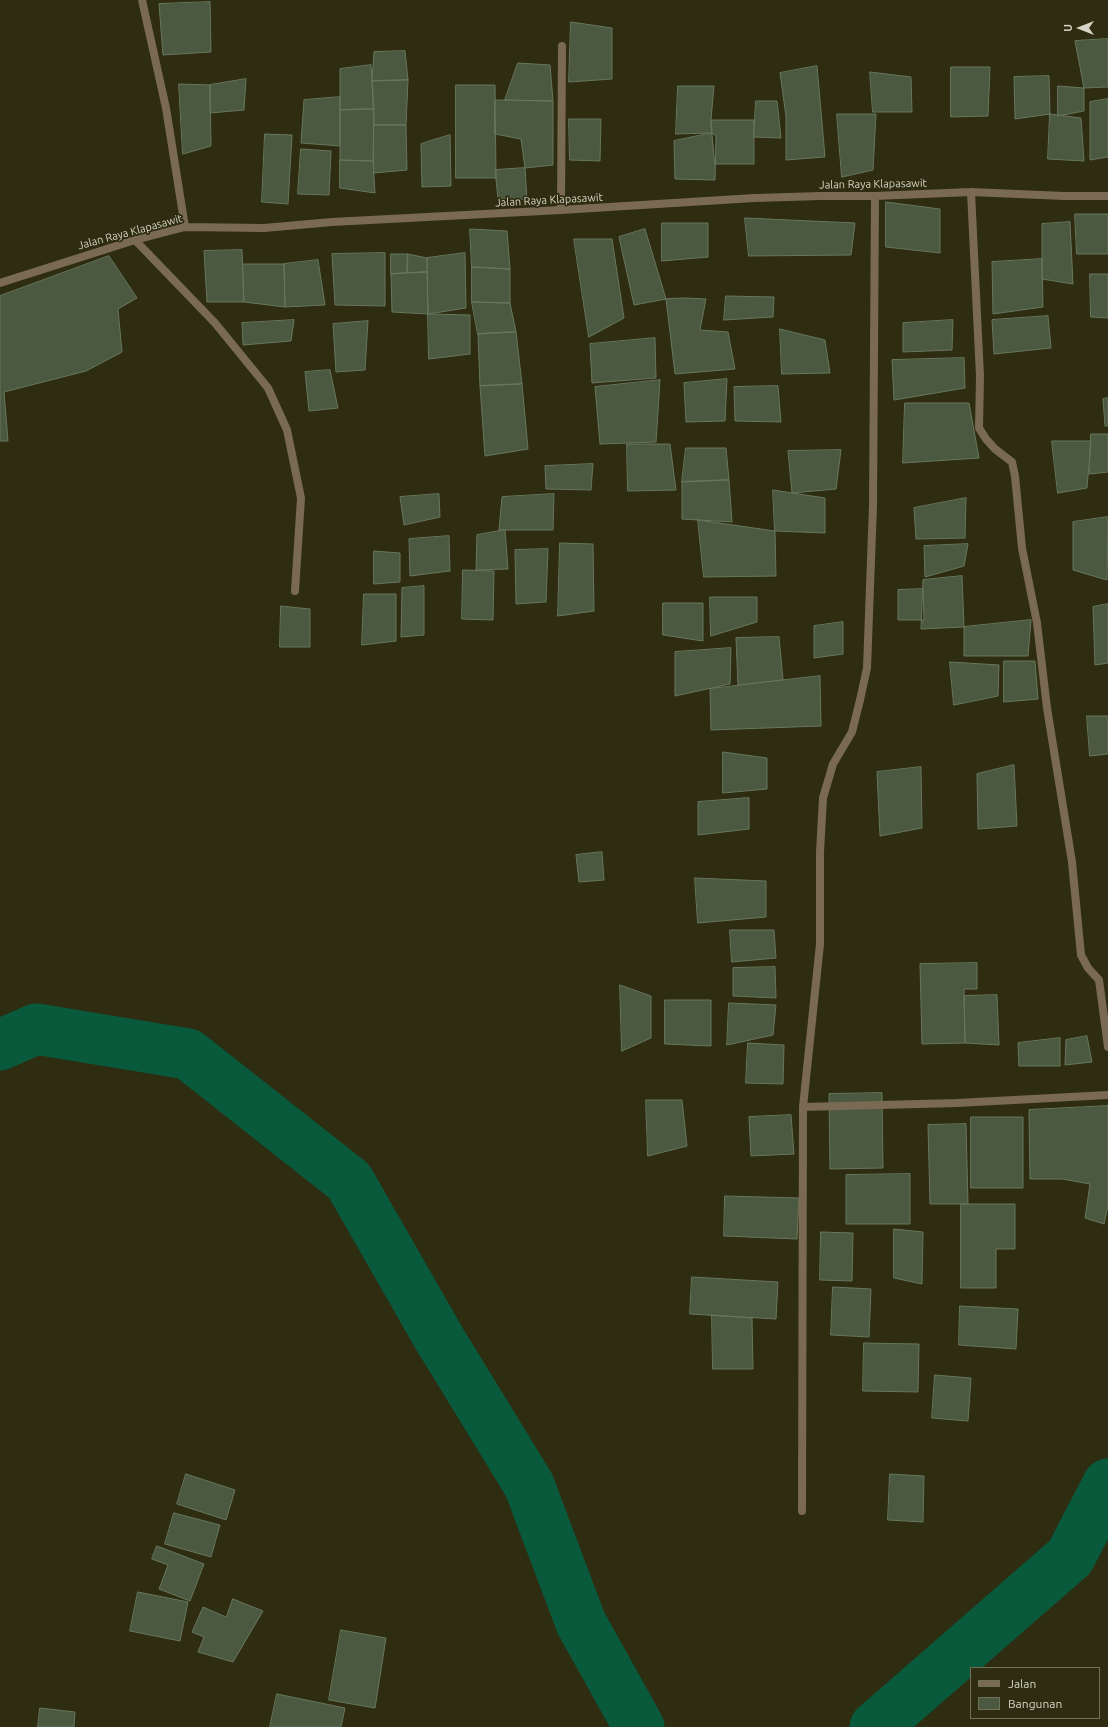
<!DOCTYPE html>
<html>
<head>
<meta charset="utf-8">
<style>
  body { margin:0 }
  #map { position:relative; width:1108px; height:1727px; overflow:hidden; background:#2e2c11; font-family:Ubuntu,sans-serif }
  canvas { display:block }
  .legend { position:absolute; left:970px; top:1667px; width:130px; height:52px; box-sizing:border-box; background:#2e2c11; border:1px solid #717059; margin:0; padding:5px 7px; list-style:none; font-size:12px; color:#d6d5c5 }
  .legend li { display:flex; align-items:center; gap:8px; height:20px }
  .legend b { width:20px; border:1px solid #717059 }
  .north { position:absolute; left:1060px; top:8px; width:40px; height:40px; -webkit-text-stroke:3px #2e2c11; paint-order:stroke; rotate:270deg; font-size:11px; font-weight:700; line-height:16px; text-align:center; color:#d6d5c5 }
  .north::after { content:''; display:block; margin:auto; width:14px; height:18px; background:#d6d5c5; clip-path:polygon(50% 0,100% 100%,50% 72%,0 100%) }
</style>
</head>
<body>
<div id="map">
<canvas width="1108" height="1727"></canvas>
<ul class="legend">
<li><b style="height:5px;background:#7a6a53"></b>Jalan</li>
<li><b style="height:11px;background:#4a5940"></b>Bangunan</li>
</ul>
<div class="north">U</div>
</div>
<script>
const ctx = document.querySelector('canvas').getContext('2d');
ctx.lineJoin = 'round';
function stroke(path, color, width, dash) {
  ctx.strokeStyle = color;
  ctx.lineWidth = width;
  ctx.lineCap = dash ? 'butt' : 'round';
  ctx.setLineDash(dash || []);
  ctx.stroke(path);
}
function fillPath(path, color) {
  ctx.fillStyle = color;
  ctx.fill(path, 'evenodd');
}
function drawText(font, color, halo, rows, align = 'center') {
  ctx.font = font + ' Ubuntu,sans-serif';
  ctx.lineWidth = 3.5;
  ctx.setLineDash([]);
  ctx.textBaseline = 'middle';
  ctx.strokeStyle = halo;
  ctx.fillStyle = color;
  for (const [text, x, y, turn = 0] of rows) {
    ctx.save();
    ctx.translate(x, y);
    ctx.rotate((+turn || 0) * Math.PI / 180);
    ctx.textAlign = isNaN(turn) ? turn : align;
    if (halo) ctx.strokeText(text, 0, 0);
    ctx.fillText(text, 0, 0);
    ctx.restore();
  }
}
const river = new Path2D(`
  M0,1045L36,1029L188,1054L349,1181L439,1338L529,1485L581,1623L639,1727
  M875,1727L1070,1557L1108,1484`);
const building = new Path2D(`
  M210,2L211,52L163,55L159,4Z
  M571,22L612,28V79L569,82Z
  M1108,39V87L1084,88L1075,41Z
  M405,51L408,80L372,81L374,52Z
  M518,63L550,65L553,101L505,100Z
  M371,65L374,109L340,110V69Z
  M817,66L825,157L786,160V116L780,73Z
  M951,67H990L988,116L951,117Z
  M870,72L911,77L912,112H873Z
  M1049,76L1050,114L1015,119L1014,77Z
  M246,79L244,110L210,113V85Z
  M408,80L406,125H374L372,81Z
  M179,84L210,85L211,146L183,154Z
  M456,85H495L496,178H456Z
  M678,86H714L711,120L712,133L676,134Z
  M1058,86L1084,88V111L1058,116Z
  M340,97V146L301,143L304,100Z
  M1108,99V157L1090,160V102Z
  M495,100L553,101V165L525,168L521,139L495,134Z
  M756,101H777L781,138L754,137Z
  M374,109L373,161L340,160V110Z
  M837,114H876L873,170L842,177Z
  M1050,114L1081,118L1084,161L1048,159Z
  M569,119H601L600,161L570,160Z
  M711,120H754V164H715Z
  M374,125H406L407,170L374,173Z
  M712,133L716,136L715,180L675,179L674,141Z
  M265,134L292,135L288,204L262,202Z
  M450,135L451,186L422,187L421,144Z
  M301,149L331,151L329,195L298,194Z
  M340,160L373,161L375,193L340,188Z
  M525,168L527,200L498,198L495,170Z
  M886,202L940,209V253L886,247Z
  M1075,214H1108V254H1077Z
  M745,218L855,223L851,255L749,256Z
  M1070,222L1073,284L1042,279V224Z
  M662,223H708V257L662,261Z
  M470,229L507,231L510,269L472,267Z
  M645,229L666,299L634,305L619,237Z
  M574,239H612L624,318L589,337Z
  M242,250L244,302H207L204,251Z
  M385,253V306L335,305L332,254Z
  M465,253L466,308L428,314L427,258Z
  M391,254H408L407,273L391,274Z
  M408,254L427,258V272L407,273Z
  M109,256L137,298L118,309L122,352L86,371L4,392L8,441H0V296Z
  M1042,259L1043,307L993,314L992,262Z
  M318,260L325,305L285,307L284,264Z
  M243,264H284L285,307L244,302Z
  M472,267L510,269V303L472,302Z
  M427,272L428,314L392,312L391,274Z
  M1090,274H1108V318L1091,317Z
  M726,296L774,297L773,317L724,320Z
  M686,298L706,299L700,330L728,332L735,369L675,374L666,299Z
  M472,302L510,303L516,332L478,334Z
  M428,314L470,315V354L429,359Z
  M1048,316L1051,348L994,354L992,320Z
  M294,320L291,341L243,345L242,323Z
  M953,320L952,350L903,352V323Z
  M368,321L365,370L336,372L333,324Z
  M780,329L825,340L830,373L782,374Z
  M516,332L522,384L480,386L478,334Z
  M655,338L656,378L592,383L590,344Z
  M964,358L965,388L894,400L892,360Z
  M330,370L338,408L309,411L305,372Z
  M727,379L725,421L686,422L684,383Z
  M660,380L656,442L600,444L595,387Z
  M522,384L528,449L485,456L480,386Z
  M778,386L781,422L735,421L734,387Z
  M1108,398V426H1105L1103,399Z
  M905,403H969L979,458L903,463Z
  M1091,434H1108V472L1090,474Z
  M1052,441H1091L1087,488L1058,493Z
  M627,444H670L676,490L628,491Z
  M686,448H726L729,480L682,482Z
  M841,450L836,489L792,493L788,451Z
  M593,464L591,490L546,489L545,466Z
  M729,480L732,522L682,519V482Z
  M773,490L825,498V533L775,531Z
  M439,494L440,517L404,525L400,497Z
  M554,494L553,530H499L502,497Z
  M966,498L965,538L916,539L914,508Z
  M1108,517L1107,580L1073,570V522Z
  M698,520L775,531L776,576L704,577Z
  M505,530L508,569L476,570L477,535Z
  M449,536L450,571L410,576L409,539Z
  M560,543L593,544L594,611L558,616Z
  M968,544L964,566L925,577L924,546Z
  M548,549L546,602L516,604L515,550Z
  M374,551L400,553V582L374,584Z
  M463,570L494,571L493,620L462,619Z
  M962,576L964,627L921,629L923,580Z
  M424,586V635L401,637L402,588Z
  M923,589L924,620H898V590Z
  M364,594H396V641L362,645Z
  M710,597H757V622L711,636Z
  M663,603H703V641L663,635Z
  M1108,604V663L1095,665L1093,607Z
  M281,606L310,609V647H280Z
  M1031,620L1028,656H964V627Z
  M843,622V654L814,658V626Z
  M779,637L783,680L738,685L736,638Z
  M731,648L730,684L675,696V652Z
  M1004,661H1035L1038,699L1004,702Z
  M950,662L999,665L998,696L954,705Z
  M820,676L821,726L711,730L710,689Z
  M1087,716H1108V754L1090,756Z
  M723,752L767,758V789L723,793Z
  M1014,765L1017,826L978,829L977,774Z
  M921,767L922,828L880,836L877,772Z
  M749,798V829L698,835V802Z
  M602,852L604,880L579,882L576,855Z
  M695,878L766,881V917L698,923Z
  M730,930H774L776,958L732,962Z
  M977,963V989H964L965,1043L922,1044L920,964Z
  M775,967L776,998L733,996V968Z
  M620,985L651,996V1038L622,1051Z
  M997,995L999,1045L965,1043L964,996Z
  M665,1000H711V1046L665,1044Z
  M729,1003L776,1005L773,1035L727,1045Z
  M1087,1036L1092,1062L1065,1065L1066,1040Z
  M1060,1038V1066H1019L1018,1043Z
  M748,1043L784,1045L783,1084L746,1083Z
  M882,1093L883,1168L830,1169L829,1094Z
  M646,1100H682L687,1146L648,1156Z
  M1108,1106V1205L1104,1224L1085,1218L1090,1184L1062,1179H1030L1029,1110Z
  M791,1115L794,1154L751,1156L749,1117Z
  M971,1117H1023V1188H971Z
  M966,1124L968,1204H930L928,1125Z
  M910,1174V1224H846V1175Z
  M725,1196L799,1198L797,1239L724,1236Z
  M961,1204H1015V1249H996V1288H961Z
  M894,1229L923,1232L922,1284L894,1278Z
  M821,1232L853,1233L852,1281L820,1280Z
  M692,1277L778,1282L776,1319L690,1314Z
  M833,1287L871,1289L869,1337L831,1335Z
  M960,1306L1018,1309L1016,1349L959,1345Z
  M712,1315L752,1318L753,1369H713Z
  M864,1343L919,1344L918,1392L863,1391Z
  M935,1375L971,1378L968,1421L932,1418Z
  M186,1474L235,1490L226,1520L177,1504Z
  M890,1474L924,1476L923,1522L888,1520Z
  M174,1513L220,1525L211,1557L165,1544Z
  M157,1546L204,1564L190,1601L159,1589L168,1565L152,1559Z
  M138,1592L188,1602L180,1641L130,1631Z
  M233,1599L263,1611L233,1662L198,1652L204,1637L192,1632L203,1607L226,1617Z
  M341,1630L386,1638L375,1708L329,1700Z
  M277,1694L345,1708L341,1727H270Z
  M40,1708L75,1712L74,1727H38Z`);
const street = new Path2D(`
  M142,0L166,108L185,227
  M971,192L980,376L979,428L986,439L995,449L1012,462L1015,476L1022,548L1037,623L1047,708L1072,862L1081,955L1088,968L1099,980L1108,1047
  M561,210L562,46
  M135,240L215,323L268,388L287,430L301,498L295,591
  M0,283L135,240L185,227L264,228L332,222L561,210L754,198L821,196H875L971,192L1064,196H1108
  M803,1107L957,1103L1108,1095
  M802,1511L803,1107L820,944V852L823,798L833,764L852,732L860,700L867,668L873,506L875,196`);
const streetNames = [
  ["Jalan Raya Klapasawit",873,184,-1],
  ["Jalan Raya Klapasawit",549,200,-3],
  ["Jalan Raya Klapasawit",130,232,-15]
];
stroke(river, '#095a3c', 51);
fillPath(building, '#4a5940');
stroke(building, '#67775d', 1);
stroke(street, '#7a6a53', 8);
drawText('11px', '#d6d5c5', '#2e2c11', streetNames);
</script>
</body>
</html>
